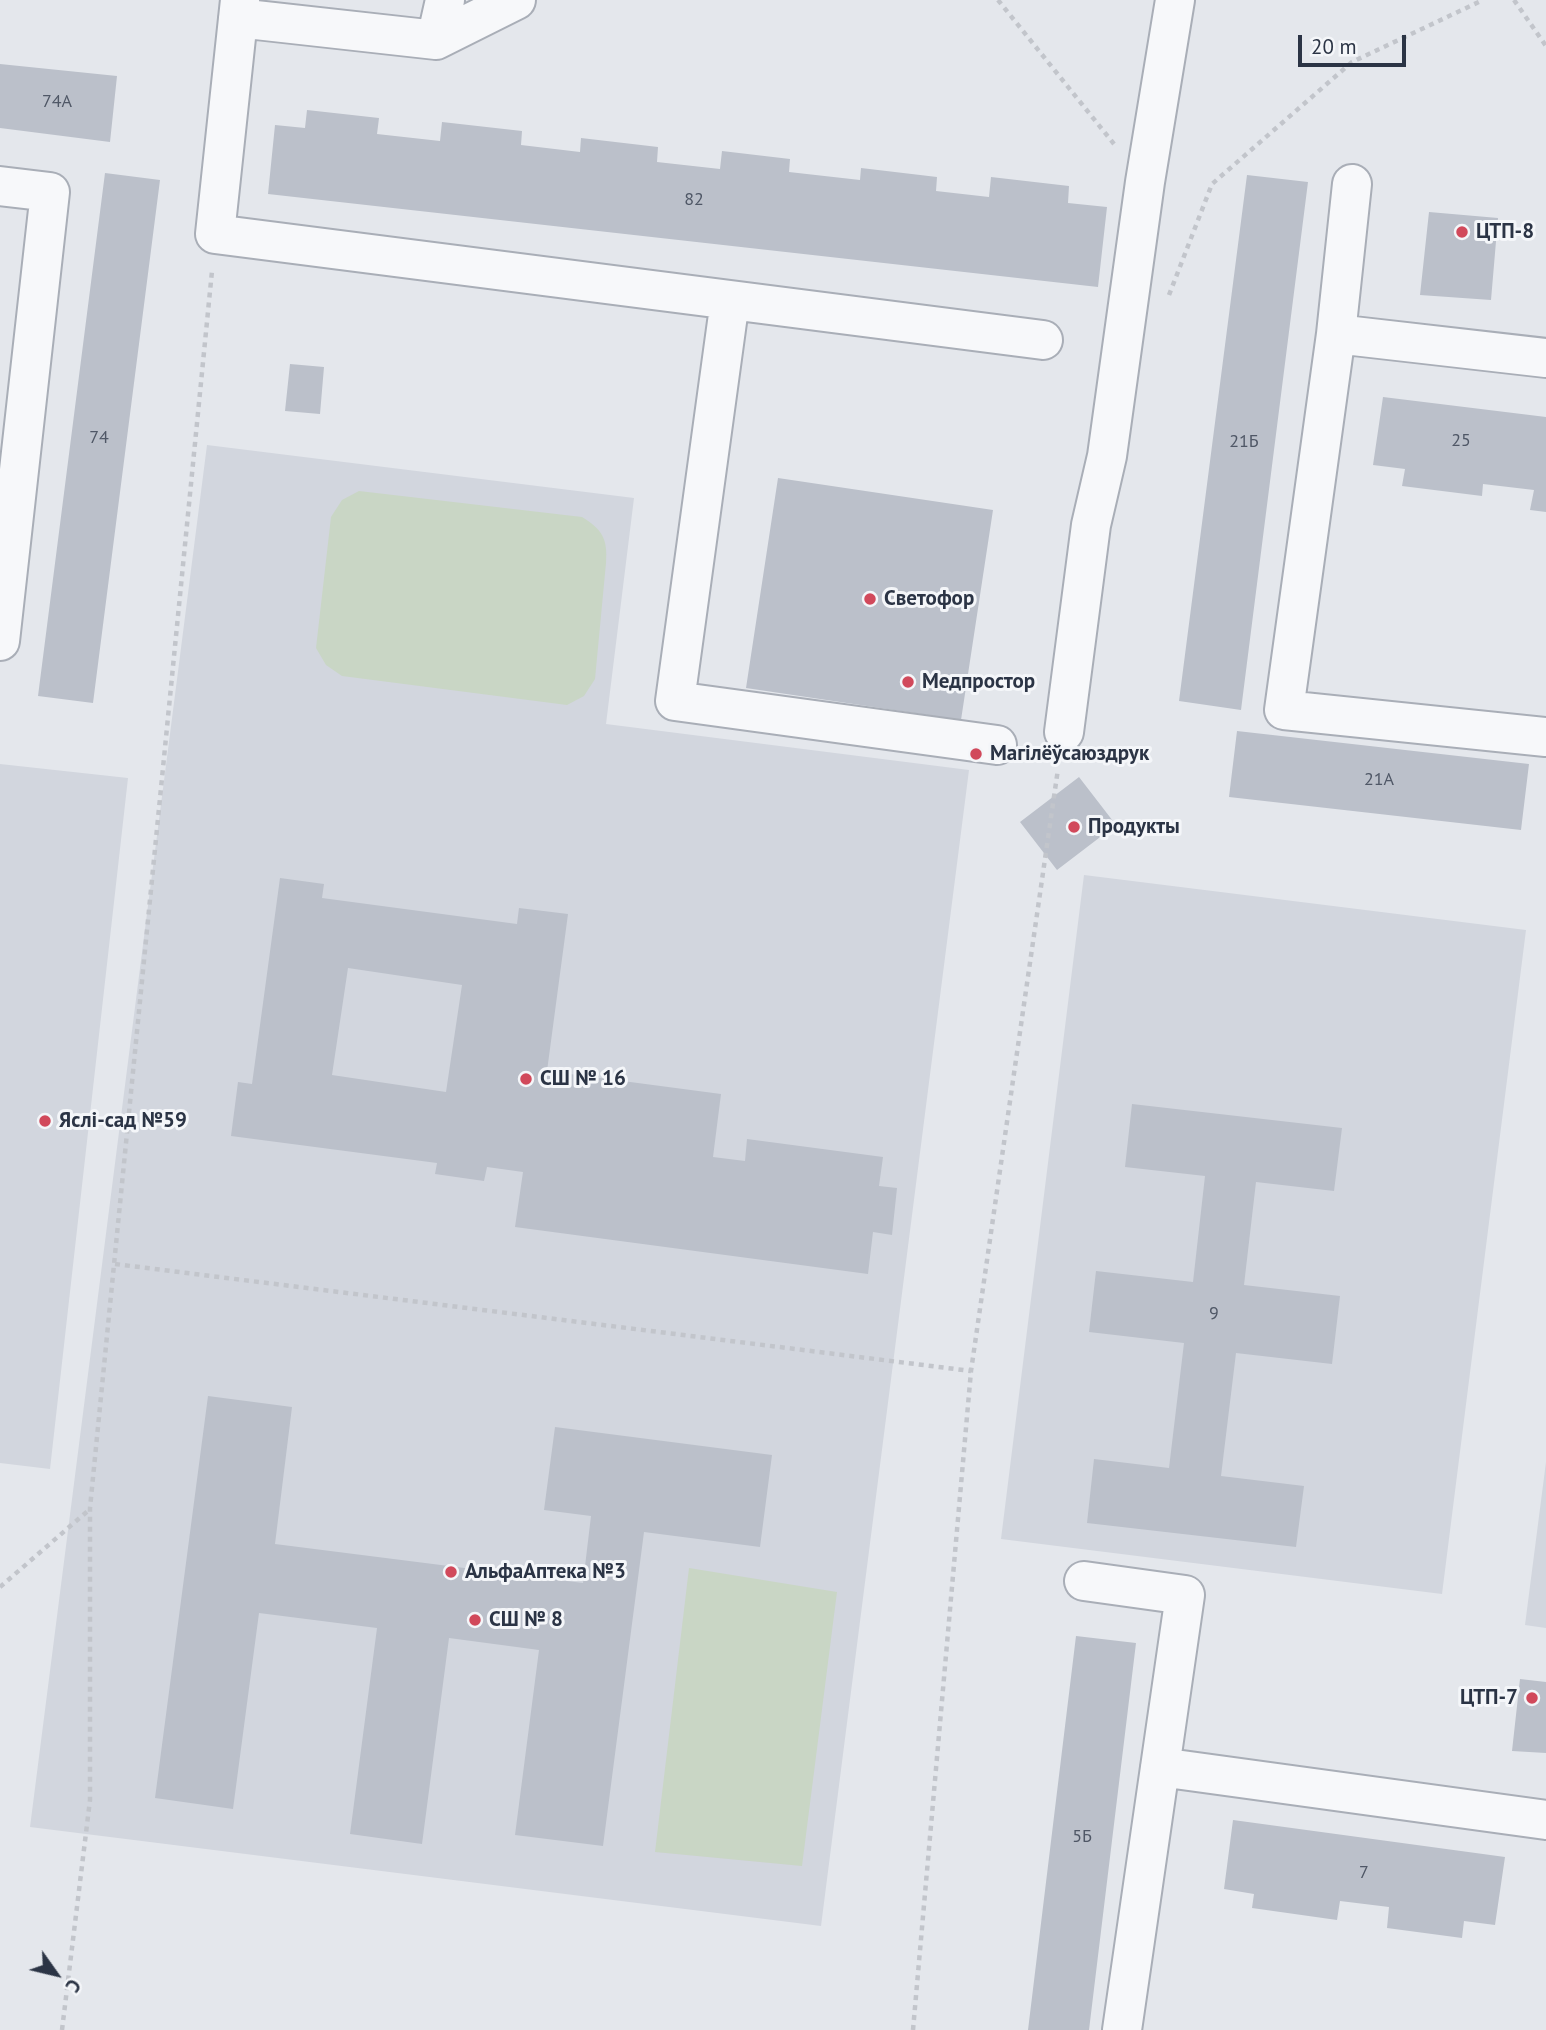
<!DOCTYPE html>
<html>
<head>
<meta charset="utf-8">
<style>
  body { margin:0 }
  #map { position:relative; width:1546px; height:2030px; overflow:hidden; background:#e4e7ec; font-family:"PT Sans",sans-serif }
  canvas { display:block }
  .north { position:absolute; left:21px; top:1939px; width:70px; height:70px; -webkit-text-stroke:5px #f4f6f9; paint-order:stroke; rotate:124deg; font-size:19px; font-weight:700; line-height:28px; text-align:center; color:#2b3445 }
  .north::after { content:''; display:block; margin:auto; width:24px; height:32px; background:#2b3445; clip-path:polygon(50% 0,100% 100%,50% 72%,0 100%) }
  .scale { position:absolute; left:1298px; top:35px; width:108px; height:32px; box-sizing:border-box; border:4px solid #2b3445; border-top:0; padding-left:9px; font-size:21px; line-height:24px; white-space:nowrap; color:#2b3445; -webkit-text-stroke:5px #f4f6f9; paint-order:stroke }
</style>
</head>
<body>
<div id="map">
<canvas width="1546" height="2030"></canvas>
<div class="north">С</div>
<div class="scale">20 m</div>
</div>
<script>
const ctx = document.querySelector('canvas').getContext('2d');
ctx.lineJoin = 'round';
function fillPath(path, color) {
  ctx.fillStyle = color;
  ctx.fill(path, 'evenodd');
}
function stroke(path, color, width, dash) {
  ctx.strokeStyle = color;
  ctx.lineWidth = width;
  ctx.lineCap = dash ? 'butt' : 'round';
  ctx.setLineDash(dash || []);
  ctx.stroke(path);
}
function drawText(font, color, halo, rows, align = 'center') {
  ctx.font = font + ' "PT Sans",sans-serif';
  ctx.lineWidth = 6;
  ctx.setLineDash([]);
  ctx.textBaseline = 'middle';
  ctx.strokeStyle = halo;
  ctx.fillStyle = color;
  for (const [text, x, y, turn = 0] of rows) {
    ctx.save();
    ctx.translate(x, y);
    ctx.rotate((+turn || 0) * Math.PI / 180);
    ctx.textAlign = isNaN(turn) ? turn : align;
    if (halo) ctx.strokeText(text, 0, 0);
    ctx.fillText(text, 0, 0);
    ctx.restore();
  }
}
const built = new Path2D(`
  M207,445L634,498L606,724L969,770L821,1926L30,1827Z
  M0,764L128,778L50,1469L0,1463Z
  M1084,875L1526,930L1442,1594L1001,1539Z
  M1546,1462V1628L1525,1625Z`);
const green = new Path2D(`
  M359,491L582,517C602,529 608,539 606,563L595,679L584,696L567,705L342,676L326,665L316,648L331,517L342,500Z
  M689,1568L837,1592L802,1866L655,1852Z`);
const building = new Path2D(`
  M0,64L117,76L110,142L0,128Z
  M307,110L379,118L377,134L440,141L442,122L522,131L521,145L580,152L581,138L658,147L657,162L720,169L722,151L790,159L789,172L860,180L861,168L937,177L936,191L989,197L991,177L1069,186L1068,203L1107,207L1098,287L268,194L275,125L305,128Z
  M105,173L160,180L93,703L38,696Z
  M1247,175L1308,182L1241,710L1179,701Z
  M1429,212L1498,218L1491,300L1420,295Z
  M290,364L324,367L320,414L285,411Z
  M1383,397L1546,417V512L1530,510L1534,490L1483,484L1482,496L1402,486L1405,469L1373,465Z
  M778,478L993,510L961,720L746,688Z
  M1237,731L1529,764L1521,830L1229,797Z
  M1079,777L1116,825L1057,870L1020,822Z
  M280,878L324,884L322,898L517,924L519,908L568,914L547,1071L721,1094L713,1157L745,1161L747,1139L883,1157L879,1186L897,1188L892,1235L873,1232L868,1274L515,1227L523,1172L487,1167L484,1181L435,1174L437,1163L231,1136L238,1082L252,1084ZM348,968L462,985L446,1092L332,1075Z
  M1132,1104L1342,1128L1334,1191L1256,1182L1244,1285L1340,1296L1332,1364L1236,1353L1221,1476L1304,1486L1296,1547L1087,1523L1094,1459L1169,1468L1184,1343L1089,1332L1096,1271L1193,1282L1205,1176L1125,1167Z
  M208,1396L292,1407L275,1544L583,1583L591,1516L544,1510L555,1427L772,1455L760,1547L644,1532L603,1846L515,1835L539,1650L449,1638L422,1844L350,1834L377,1628L259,1613L233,1809L155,1798Z
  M1076,1636L1136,1643L1089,2030H1028Z
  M1520,1679L1546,1682V1753L1512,1751Z
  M1233,1820L1505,1857L1495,1925L1464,1921L1462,1938L1387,1928L1389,1907L1340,1901L1337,1920L1252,1908L1254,1894L1224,1889Z`);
const path = new Path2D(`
  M998,0L1114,144
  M1514,0L1546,46
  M1169,295L1212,184L1352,62L1483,0
  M115,1264L971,1371
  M0,1587L90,1509
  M62,2030L90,1800V1508L212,271
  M913,2030L971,1371L1058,769`);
const minor = new Path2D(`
  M240,0L215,234L1043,340
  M238,18L436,40L445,0
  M436,40L516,0
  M0,186L50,192L0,641
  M730,300L675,701L997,745
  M1336,334L1352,184
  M1546,358L1336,334L1284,710L1546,737
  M1064,732L1091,525L1107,456L1145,182L1175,0
  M1084,1581L1185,1595L1122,2030
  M1160,1767L1546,1820`);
const markers = [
  [1462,232,7,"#d1495b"],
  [870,599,7,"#d1495b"],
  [908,682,7,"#d1495b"],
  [976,754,7,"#d1495b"],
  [1074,827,7,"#d1495b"],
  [526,1079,7,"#d1495b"],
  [45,1121,7,"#d1495b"],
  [451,1572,7,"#d1495b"],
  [475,1620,7,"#d1495b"],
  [1532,1698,7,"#d1495b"]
];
const numberNames = [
  ["74А",57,102],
  ["82",694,200],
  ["74",99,438],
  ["25",1461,441],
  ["21Б",1244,442],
  ["21А",1379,780],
  ["9",1214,1314],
  ["5Б",1082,1837],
  ["7",1364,1873]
];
const poiNames = [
  ["ЦТП-8",1476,232],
  ["Светофор",884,599],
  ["Медпростор",922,682],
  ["Магілёўсаюздрук",990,754],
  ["Продукты",1088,827],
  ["СШ № 16",540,1079],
  ["Яслі-сад №59",59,1121],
  ["АльфаАптека №3",465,1572],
  ["СШ № 8",489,1620],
  ["ЦТП-7",1518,1698,"right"]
];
fillPath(built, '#d2d6de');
fillPath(green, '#c9d6c5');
fillPath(building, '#bbc0ca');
stroke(minor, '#a9aeb7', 42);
stroke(path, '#c2c5cb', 4.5, [5, 5]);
stroke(minor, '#f7f8fa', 38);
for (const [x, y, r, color] of markers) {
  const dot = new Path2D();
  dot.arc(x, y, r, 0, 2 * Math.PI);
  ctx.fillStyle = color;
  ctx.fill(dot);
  stroke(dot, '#f4f6f9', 2.5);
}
drawText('18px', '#4f5766', null, numberNames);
drawText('bold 21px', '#2b3445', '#f4f6f9', poiNames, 'left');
</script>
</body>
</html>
